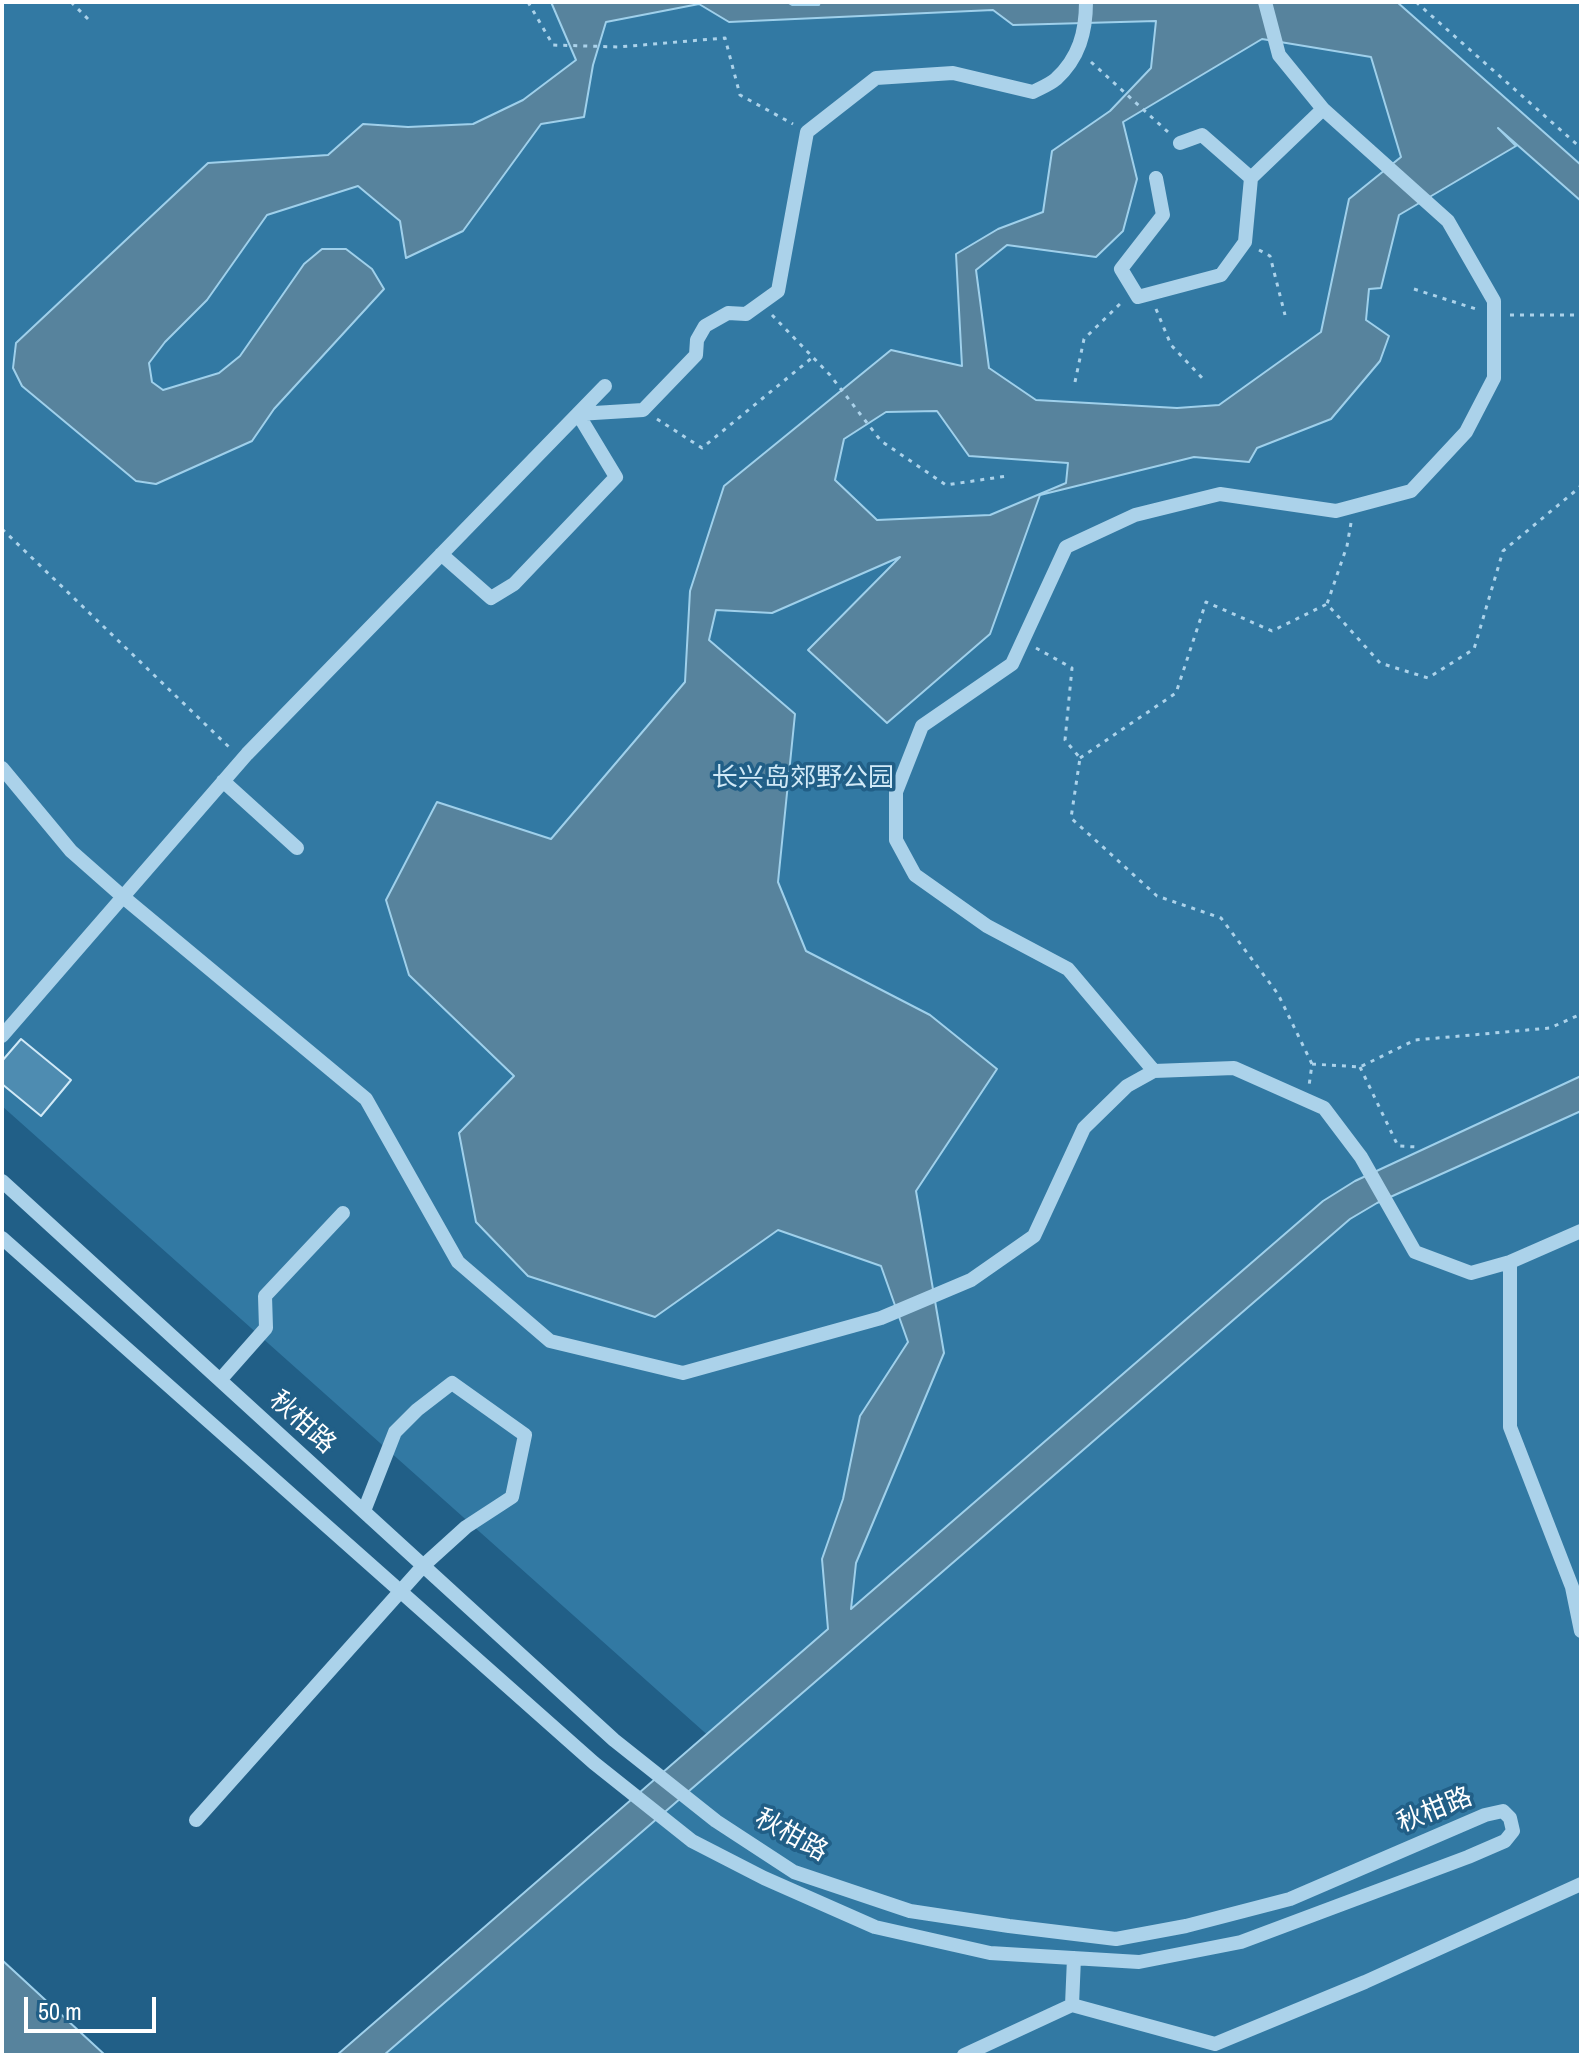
<!DOCTYPE html>
<html>
<head>
<meta charset="utf-8">
<style>
  body { margin:0 }
  #map { position:relative; width:1583px; height:2057px; overflow:hidden; background:#215f87; font-family:"Archivo Narrow",sans-serif }
  canvas { display:block }
  .frame { position:absolute; inset:0; border:4px solid #fff; pointer-events:none }
  .scale { position:absolute; left:24px; top:1997px; width:132px; height:36px; box-sizing:border-box; border:4px solid #fff; border-top:0; padding-left:10px; font-size:24px; line-height:28px; white-space:nowrap; color:#fff; -webkit-text-stroke:6px #215f87; paint-order:stroke }
</style>
</head>
<body>
<div id="map">
<canvas width="1583" height="2057"></canvas>
<div class="frame"></div>
<div class="scale">50 m</div>
</div>
<script>
const ctx = document.querySelector('canvas').getContext('2d');
ctx.lineJoin = 'round';
function fillPath(path, color) {
  ctx.fillStyle = color;
  ctx.fill(path, 'evenodd');
}
function stroke(path, color, width, dash) {
  ctx.strokeStyle = color;
  ctx.lineWidth = width;
  ctx.lineCap = dash ? 'butt' : 'round';
  ctx.setLineDash(dash || []);
  ctx.stroke(path);
}
function drawText(font, color, halo, rows, align = 'center') {
  ctx.font = font + ' "Archivo Narrow","Noto Sans SC",sans-serif';
  ctx.lineWidth = 7;
  ctx.setLineDash([]);
  ctx.textBaseline = 'middle';
  ctx.strokeStyle = halo;
  ctx.fillStyle = color;
  for (const [text, x, y, turn = 0] of rows) {
    ctx.save();
    ctx.translate(x, y);
    ctx.rotate((+turn || 0) * Math.PI / 180);
    ctx.textAlign = isNaN(turn) ? turn : align;
    if (halo) ctx.strokeText(text, 0, 0);
    ctx.fillText(text, 0, 0);
    ctx.restore();
  }
}
const green = new Path2D(`
  M2,2H1581V2055H384L730,1755L2,1106Z`);
const water = new Path2D(`
  M551,2H787L792,5H819L820,2H1397L1581,165V201L1498,128L1516,146L1399,215L1381,288L1369,289L1366,320L1389,336L1380,361L1331,419L1257,448L1249,462L1194,457L1040,495L990,634L887,723L808,650L900,557L772,613L716,610L709,640L795,714L778,882L806,951L930,1015L997,1069L916,1191L944,1353L856,1563L851,1609L1323,1201L1355,1181L1581,1076V1111L1377,1203L1350,1219L384,2055H337L828,1629L822,1559L843,1499L860,1416L908,1342L881,1266L778,1230L655,1317L528,1276L476,1222L459,1133L514,1076L409,975L386,900L437,802L551,839L685,682L690,591L724,486L891,350L962,366L956,254L998,229L1043,212L1052,151L1110,111L1151,68L1156,21L1013,25L993,10L729,22L699,4L606,22L593,65L584,117L541,124L463,231L406,258L400,221L358,186L267,215L207,300L165,342L149,363L152,382L163,390L219,373L240,356L304,264L322,249H346L372,269L384,289L274,409L252,441L156,484L136,481L22,386L13,368L16,343L208,163L328,155L363,124L408,127L473,124L523,100L576,60ZM1262,39L1371,57L1401,157L1349,199L1321,332L1219,405L1177,408L1036,400L989,368L976,270L1007,245L1096,257L1123,231L1137,179L1123,122ZM937,411L969,456L1068,463L1066,483L990,515L877,520L835,480L844,439L886,412Z
  M2,1960L105,2055H2Z`);
const building = new Path2D(`
  M21,1039L71,1080L41,1116L2,1084V1061Z`);
const path = new Path2D(`
  M71,2L90,21
  M528,2L553,45L618,47L725,38L740,95L793,124
  M1416,2L1581,148
  M1091,62L1168,132
  M1259,250L1270,256L1285,315
  M1414,289L1479,310
  M1156,309L1171,345L1206,382
  M772,315L830,375L881,441L946,485L1007,476
  M1510,315H1581
  M1075,382L1084,339L1124,300
  M657,419L702,448L813,357
  M1351,523L1347,546L1327,604L1380,663L1428,678L1474,649L1503,551L1580,487L1581,482
  M2,529L230,748
  M1036,648L1072,668L1065,740L1080,758L1071,818L1157,896L1221,918L1278,994L1312,1064L1309,1086
  M1080,758L1176,693L1206,602L1272,631L1327,604
  M1312,1064L1360,1067L1415,1040L1550,1028L1581,1014
  M1360,1067L1398,1146L1417,1147`);
const minor = new Path2D(`
  M1156,178L1163,215L1121,269L1138,297L1221,275L1245,242L1251,178L1202,135L1180,143
  M1251,178L1323,109
  M441,554L491,598L514,584L616,477L578,414L643,410L696,355L697,340L705,326L728,313L746,314L778,291L807,132L876,78L953,73L1033,92C1040,88 1049,85 1056,79C1079,58 1086,32 1086,2
  M2,768L71,851L122,896L366,1099L458,1262L550,1341L683,1373L881,1318L971,1280L1034,1236L1084,1128L1127,1086L1154,1071L1234,1068L1324,1108L1361,1157L1415,1252L1471,1273L1510,1262L1581,1231
  M223,781L297,848
  M2,1036L247,754L605,386
  M1154,1071L1068,969L987,926L915,875L896,840V792L922,726L1012,664L1066,547L1135,515L1220,494L1336,511L1411,491L1466,432L1494,378V301L1448,221L1323,109L1279,55L1265,2
  M2,1181L614,1740L716,1821L794,1872L910,1911L1009,1926L1116,1939L1186,1926L1290,1899L1485,1815L1503,1811L1510,1818L1513,1831L1505,1841L1468,1857L1241,1942L1139,1962L990,1953L875,1927L764,1878L692,1841L594,1763L2,1238
  M1510,1262V1427L1572,1587L1581,1631
  M220,1380L266,1328L265,1296L343,1213
  M196,1820L424,1565L466,1527L512,1497L525,1435L452,1383L417,1410L395,1432L364,1511
  M1072,2005L1215,2044L1365,1982L1581,1884
  M964,2055L1072,2005L1074,1958`);
const parkNames = [
  ["长兴岛郊野公园",803,779]
];
const streetNames = [
  ["秋柑路",302,1423,42],
  ["秋柑路",1435,1811,-22],
  ["秋柑路",791,1836,29]
];
fillPath(green, '#3279a3');
fillPath(water, '#57839d');
stroke(water, '#9fd0eb', 2);
fillPath(building, '#4e8cb1');
stroke(building, '#d0e9f7', 2);
stroke(path, '#abd2ea', 3, [4, 6]);
stroke(minor, '#abd2ea', 14);
drawText('26px', '#d0e9f7', '#215f87', parkNames);
drawText('26px', '#fff', '#215f87', streetNames);
</script>
</body>
</html>
